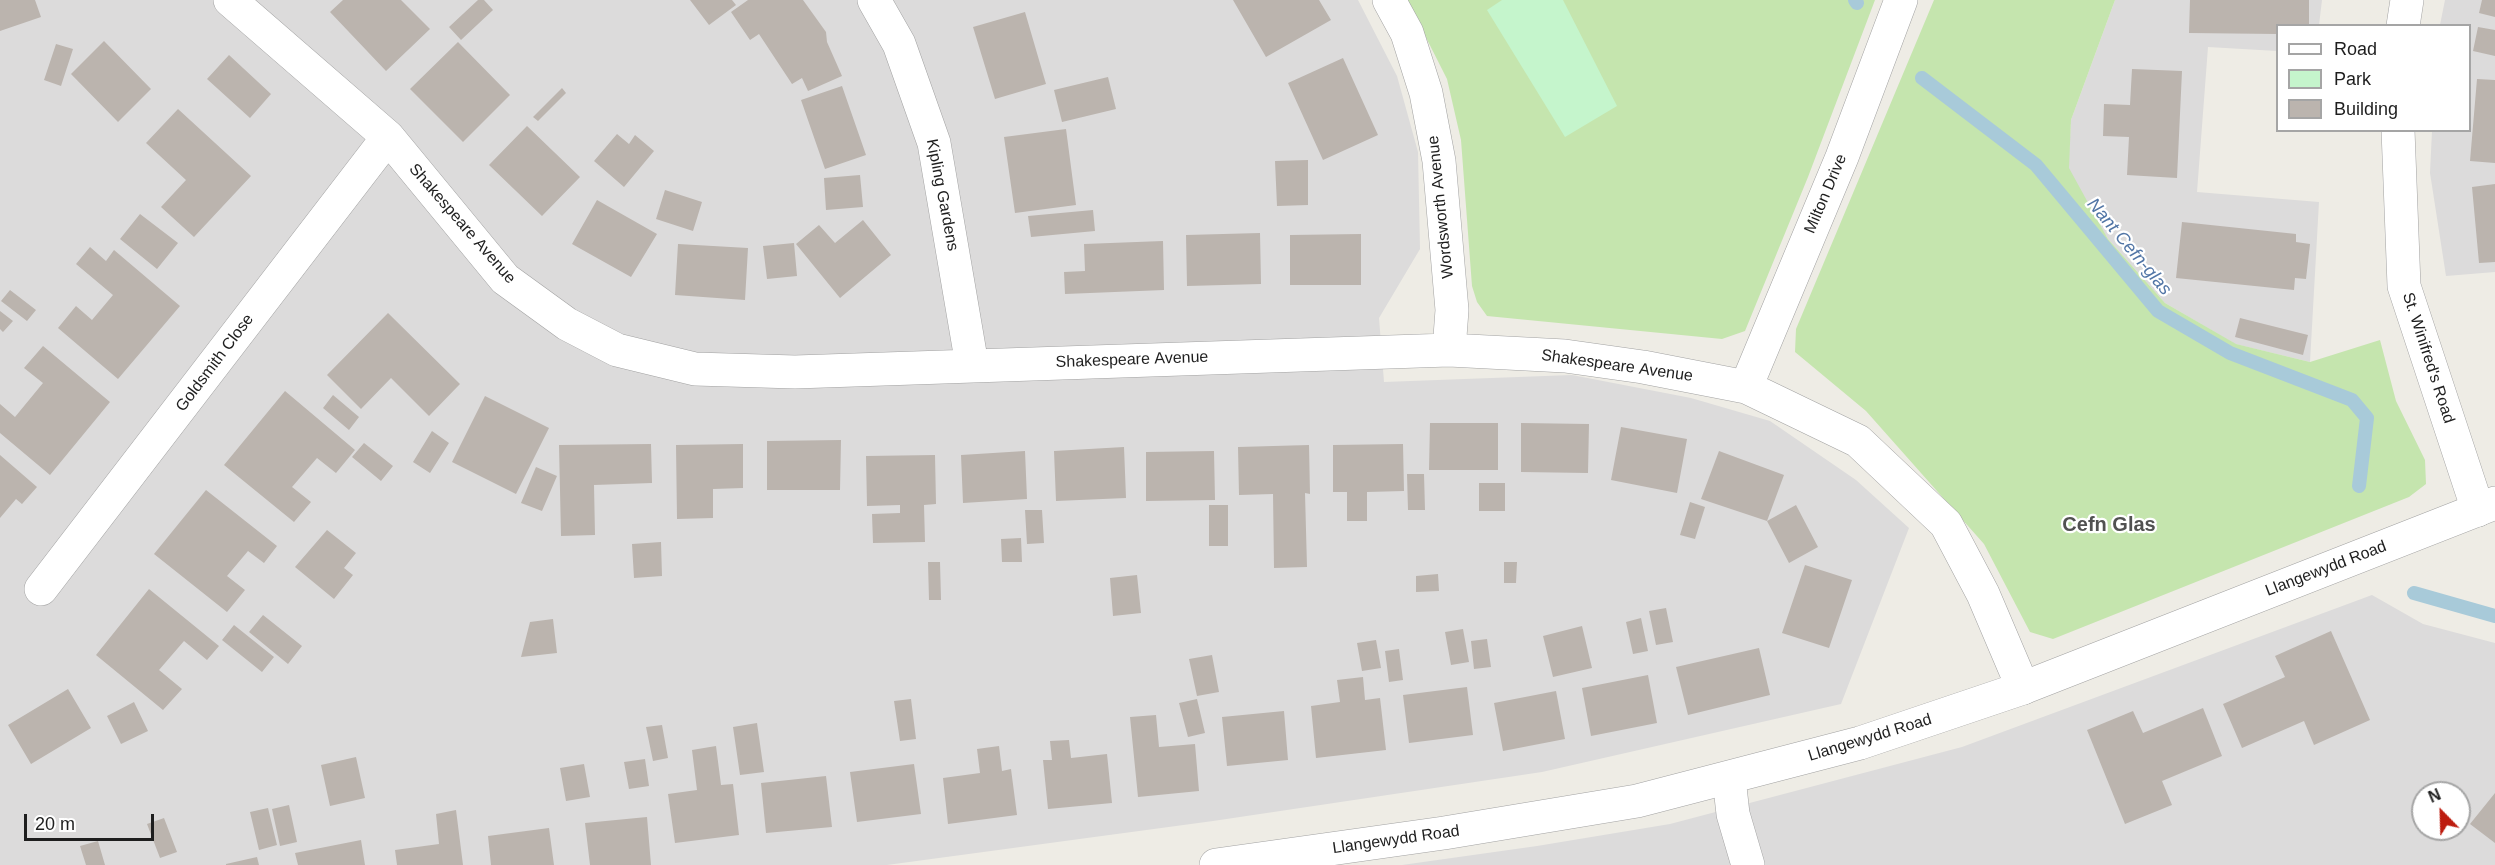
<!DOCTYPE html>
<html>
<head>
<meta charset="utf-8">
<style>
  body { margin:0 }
  #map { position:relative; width:2495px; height:865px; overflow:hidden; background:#eeece5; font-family:Arial,sans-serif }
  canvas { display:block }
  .legend { position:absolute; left:2276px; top:24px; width:195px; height:108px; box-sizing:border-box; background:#fff; border:2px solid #a5a5a5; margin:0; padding:8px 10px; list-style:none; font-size:18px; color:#1e1e1e }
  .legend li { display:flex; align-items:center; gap:12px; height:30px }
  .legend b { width:30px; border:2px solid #a5a5a5 }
  .north { position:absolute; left:2411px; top:781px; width:60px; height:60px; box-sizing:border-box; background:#fff; border:2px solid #a5a5a5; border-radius:50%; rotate:337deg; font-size:16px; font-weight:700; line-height:24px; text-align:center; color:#1e1e1e }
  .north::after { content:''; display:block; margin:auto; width:21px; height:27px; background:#bd1c0f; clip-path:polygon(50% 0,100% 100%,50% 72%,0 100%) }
  .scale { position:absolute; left:24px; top:814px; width:130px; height:27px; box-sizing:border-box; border:3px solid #1e1e1e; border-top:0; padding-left:8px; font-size:18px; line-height:21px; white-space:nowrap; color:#1e1e1e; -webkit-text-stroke:4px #fff; paint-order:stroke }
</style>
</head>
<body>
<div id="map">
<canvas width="2495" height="865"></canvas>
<ul class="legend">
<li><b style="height:8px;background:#fff"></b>Road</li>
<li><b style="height:16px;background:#c5f5cc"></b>Park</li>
<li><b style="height:16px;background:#bbb4ae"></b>Building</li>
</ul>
<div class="north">N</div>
<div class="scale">20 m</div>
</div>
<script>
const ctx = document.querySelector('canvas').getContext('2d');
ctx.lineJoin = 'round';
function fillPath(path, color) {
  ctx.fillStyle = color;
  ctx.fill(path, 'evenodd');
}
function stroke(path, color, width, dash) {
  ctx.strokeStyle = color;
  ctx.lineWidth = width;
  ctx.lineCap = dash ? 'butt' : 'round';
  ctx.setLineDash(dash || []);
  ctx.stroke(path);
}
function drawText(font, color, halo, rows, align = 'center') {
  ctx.font = font + ' Arial,sans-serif';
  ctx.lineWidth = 4.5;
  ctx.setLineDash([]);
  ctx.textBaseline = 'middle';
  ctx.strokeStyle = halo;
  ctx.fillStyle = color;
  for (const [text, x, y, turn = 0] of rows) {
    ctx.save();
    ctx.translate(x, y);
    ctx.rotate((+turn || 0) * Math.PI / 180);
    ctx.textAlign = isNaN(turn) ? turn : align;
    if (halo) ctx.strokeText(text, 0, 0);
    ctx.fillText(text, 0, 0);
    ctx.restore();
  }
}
const residential = new Path2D(`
  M0,0H1358L1397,76L1418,152L1420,249L1379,318L1384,382L1572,375L1691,398L1770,421L1856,480L1909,528L1841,704L1542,772L1213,821L887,865H0Z
  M2115,0H2322L2319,25L2278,26L2277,51L2208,47L2197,192L2319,202L2310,362L2235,344L2165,303L2108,239L2068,169L2071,120Z
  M2445,0H2495V272L2446,276L2430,173L2432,131L2470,130V26L2440,25Z
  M2372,595L2423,624L2495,643V865H1402L1537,846L1670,824L1962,747ZM2423,793H2459V829H2423Z`);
const grass = new Path2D(`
  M1407,0H1875L1808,177L1745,331L1722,339L1487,316L1477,302L1472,286L1461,140L1447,79Z
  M1934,0H2115L2071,120L2069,168L2108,239L2165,303L2236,344L2310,362L2380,340L2396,401L2425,460L2426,484L2409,497L2053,639L2030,632L1984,544L1866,411L1795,352L1796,329Z`);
const park = new Path2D(`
  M1502,0H1563L1617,106L1565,137L1487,10Z`);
const stream = new Path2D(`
  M1855,0L1857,3
  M1922,78L2036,165L2158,311L2230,353L2352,400L2367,418L2359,486
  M2414,593L2495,616`);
const building = new Path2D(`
  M0,0H35L41,17L0,31Z
  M343,0H401L430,29L386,71L330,12Z
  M478,0H484L493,10L461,40L449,27Z
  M690,0H732L736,5L709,25Z
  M748,0H803L826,32L827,42L842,76L808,91L802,78L792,84L759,34L750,40L731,12Z
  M1233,0H1319L1331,20L1266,57Z
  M2190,0H2309V26H2277V34L2189,33Z
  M2482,0H2495V17L2479,13Z
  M1025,12L1046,84L995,99L973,27Z
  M2478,27L2495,30V56L2473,51Z
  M104,41L151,89L118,122L71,74Z
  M458,42L510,95L463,142L410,89Z
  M56,44L73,49L61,86L44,80Z
  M229,55L271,94L250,118L207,79Z
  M1343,58L1378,135L1323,160L1288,83Z
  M2132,69L2182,71L2177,178L2127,175L2129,137L2103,136L2104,104L2130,105Z
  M1108,77L1116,109L1062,122L1054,90Z
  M2477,79L2495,80V163L2470,161Z
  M842,86L866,155L825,169L801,100Z
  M562,88L566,93L538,121L533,117Z
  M178,109L251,176L194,237L161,207L186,180L146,143Z
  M527,126L580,177L542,216L489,165Z
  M1066,129L1076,205L1015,213L1004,137Z
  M617,134L629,144L635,135L654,151L624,187L594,161Z
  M1308,160V205L1277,206L1275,161Z
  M860,175L863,207L826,210L824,178Z
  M2495,184V262L2479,263L2472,187Z
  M665,190L702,202L693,231L656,219Z
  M597,200L657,234L631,277L572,244Z
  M1093,210L1095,231L1031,237L1028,216Z
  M140,214L178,243L157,269L120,239Z
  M863,220L891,255L840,298L796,244L819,225L835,243Z
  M2182,222L2296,234V242L2310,244L2306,279L2295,278L2294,290L2176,278Z
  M1260,233L1261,284L1187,286L1186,235Z
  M1361,234V285H1290V235Z
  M1163,241L1164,290L1065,294L1064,272L1085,271L1084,244Z
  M794,243L797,276L767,279L763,246Z
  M678,244L748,248L745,300L675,295Z
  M90,247L106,261L114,250L180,306L118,379L58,328L76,306L92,320L113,295L76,264Z
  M10,290L36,310L27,321L1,301Z
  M0,311L13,321L3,332L0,329Z
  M388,313L460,384L429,416L391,378L361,409L327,375Z
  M2240,318L2308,335L2303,355L2235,337Z
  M43,346L110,402L50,475L0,433V404L15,417L43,383L24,368Z
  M285,391L355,450L336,473L317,458L292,487L311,502L294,522L224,465Z
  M333,395L359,417L349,430L323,408Z
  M485,396L549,428L516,494L452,462Z
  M1430,423H1498V470H1429Z
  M1521,423L1589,424L1588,473L1521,472Z
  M1621,427L1687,439L1677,493L1611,480Z
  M432,431L449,443L430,473L413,462Z
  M841,440L840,490H767V441Z
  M364,443L393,466L381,481L352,457Z
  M651,444L652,483L594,485L595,535L561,536L559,445Z
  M743,444V488L713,489V518L677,519L676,445Z
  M1403,444L1404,491L1367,492V521H1347V492H1333V445Z
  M1309,445L1310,494L1305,493L1307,567L1274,568L1273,494L1239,495L1238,447Z
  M1124,447L1126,498L1056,501L1054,451Z
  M1025,451L1027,499L963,503L961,455Z
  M1214,451L1215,500L1146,501V452Z
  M1719,451L1784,475L1767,521L1701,499Z
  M0,455L37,487L22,504L16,499L0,518Z
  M935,455L936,504L924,505L925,542L873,543L872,514L900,513V505L867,506L866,456Z
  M536,467L557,476L542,511L521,503Z
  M1407,474H1424L1425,510H1408Z
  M1479,483H1505V511H1479Z
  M206,490L277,546L264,563L248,551L227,576L245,590L227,612L154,554Z
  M1690,502L1705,507L1695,539L1680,535Z
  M1209,505H1228V546H1209Z
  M1796,505L1818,547L1789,563L1767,521Z
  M1025,510H1042L1044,543L1027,544Z
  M327,530L356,553L344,568L353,575L334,599L295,567Z
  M1021,538L1022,562H1002L1001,539Z
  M661,542L662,576L634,578L632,544Z
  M928,562H940L941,600H929Z
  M1504,562H1517L1516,583H1504Z
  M1805,565L1852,580L1829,648L1782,633Z
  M1438,574L1439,591L1416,592V576Z
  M1137,575L1141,613L1113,616L1110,578Z
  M149,589L219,646L207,660L184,641L159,670L182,689L163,710L96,655Z
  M1666,608L1673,642L1656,645L1649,611Z
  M263,615L302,646L288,664L249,632Z
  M1641,618L1648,651L1633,654L1626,622Z
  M553,619L557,653L521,657L530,622Z
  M234,625L274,657L262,672L222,640Z
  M1582,626L1592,668L1553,677L1543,636Z
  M1463,629L1469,662L1451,665L1445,632Z
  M2331,631L2370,720L2314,745L2304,721L2242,748L2223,704L2285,677L2275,656Z
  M1487,639L1491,667L1474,669L1471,641Z
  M1376,640L1381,668L1362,671L1357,643Z
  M1759,648L1770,695L1688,715L1676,667Z
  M1399,649L1403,680L1389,682L1385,651Z
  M1212,655L1219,692L1197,696L1189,659Z
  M1648,675L1657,723L1591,736L1582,688Z
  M1363,677L1365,700L1380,698L1386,750L1316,758L1311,706L1340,702L1337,680Z
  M1467,687L1473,735L1409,743L1403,695Z
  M68,689L91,728L31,764L8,725Z
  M1556,691L1565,739L1503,751L1494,703Z
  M911,699L916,739L900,741L894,701Z
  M1197,699L1205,733L1188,737L1179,703Z
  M134,702L148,731L121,744L107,716Z
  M2203,708L2222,756L2162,781L2172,805L2125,824L2087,730L2133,711L2143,733Z
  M1284,711L1288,760L1227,766L1222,717Z
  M1156,715L1159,747L1195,744L1199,791L1138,797L1130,717Z
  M757,723L764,772L740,775L733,727Z
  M662,725L668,758L653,761L646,727Z
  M1069,740L1071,758L1107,754L1112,803L1048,809L1043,760H1052L1050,741Z
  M716,746L721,785L733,784L739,835L675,843L668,794L697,790L692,750Z
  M999,746L1002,771L1011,769L1017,815L948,824L943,778L980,773L977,749Z
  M356,757L365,798L330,806L321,765Z
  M645,759L649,786L629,789L624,762Z
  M584,764L590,797L566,801L560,768Z
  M914,764L921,814L857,822L850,772Z
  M826,776L832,827L766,833L761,783Z
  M2495,793V843L2470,824Z
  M289,805L297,842L280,846L272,809Z
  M268,808L277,845L259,850L250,812Z
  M456,810L463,865H397L395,850L439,844L436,814Z
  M647,817L651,865H590L585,823Z
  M164,818L177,852L160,858L147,824Z
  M549,828L554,865H491L488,836Z
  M361,840L365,865H298L295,853Z
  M98,841L105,865H86L80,846Z
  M257,857L259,865H226V864Z`);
const minor = new Path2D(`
  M230,0L388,137L505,279L567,324L617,350L695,369L795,372L1449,350L1565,356L1643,367L1746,387L1858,441L1946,524L1983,594L2023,688
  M874,0L899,44L934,143L972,365
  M1389,0L1407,33L1426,93L1439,161L1452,310L1449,350
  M2403,26L2407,0
  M2398,130L2404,286L2478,510
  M1746,387L1842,157L1901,0
  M41,589L388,137
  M1729,778L1733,814L1748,865`);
const tertiary = new Path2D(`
  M1216,865L1444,833L1637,801L1860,743L2023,688L2495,503`);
const streetNames = [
  ["Milton Drive",1826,194,-67],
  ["Kipling Gardens",942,195,79],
  ["Wordsworth Avenue",1441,207,-96],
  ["Shakespeare Avenue",462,224,49],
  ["St. Winifred's Road",2428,358,72],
  ["Shakespeare Avenue",1132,360,-2],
  ["Goldsmith Close",215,363,-53],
  ["Shakespeare Avenue",1617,366,8],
  ["Llangewydd Road",2326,569,-21],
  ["Llangewydd Road",1870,738,-17],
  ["Llangewydd Road",1396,840,-8]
];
const waterNames = [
  ["Nant Cefn-glas",2129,247,50]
];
const quarterNames = [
  ["Cefn Glas",2109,525]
];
fillPath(residential, '#dcdbdb');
fillPath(grass, '#c5e5ae');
fillPath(park, '#c5f5cc');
stroke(stream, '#a8cad9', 14);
fillPath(building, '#bbb4ae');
stroke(minor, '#a2a2a2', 34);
stroke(tertiary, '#a2a2a2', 34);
stroke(minor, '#fff', 33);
stroke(tertiary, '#fff', 33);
drawText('16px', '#1e1e1e', '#fff', streetNames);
drawText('italic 18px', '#5276a6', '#fff', waterNames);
drawText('bold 20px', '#515151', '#fff', quarterNames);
</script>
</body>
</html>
